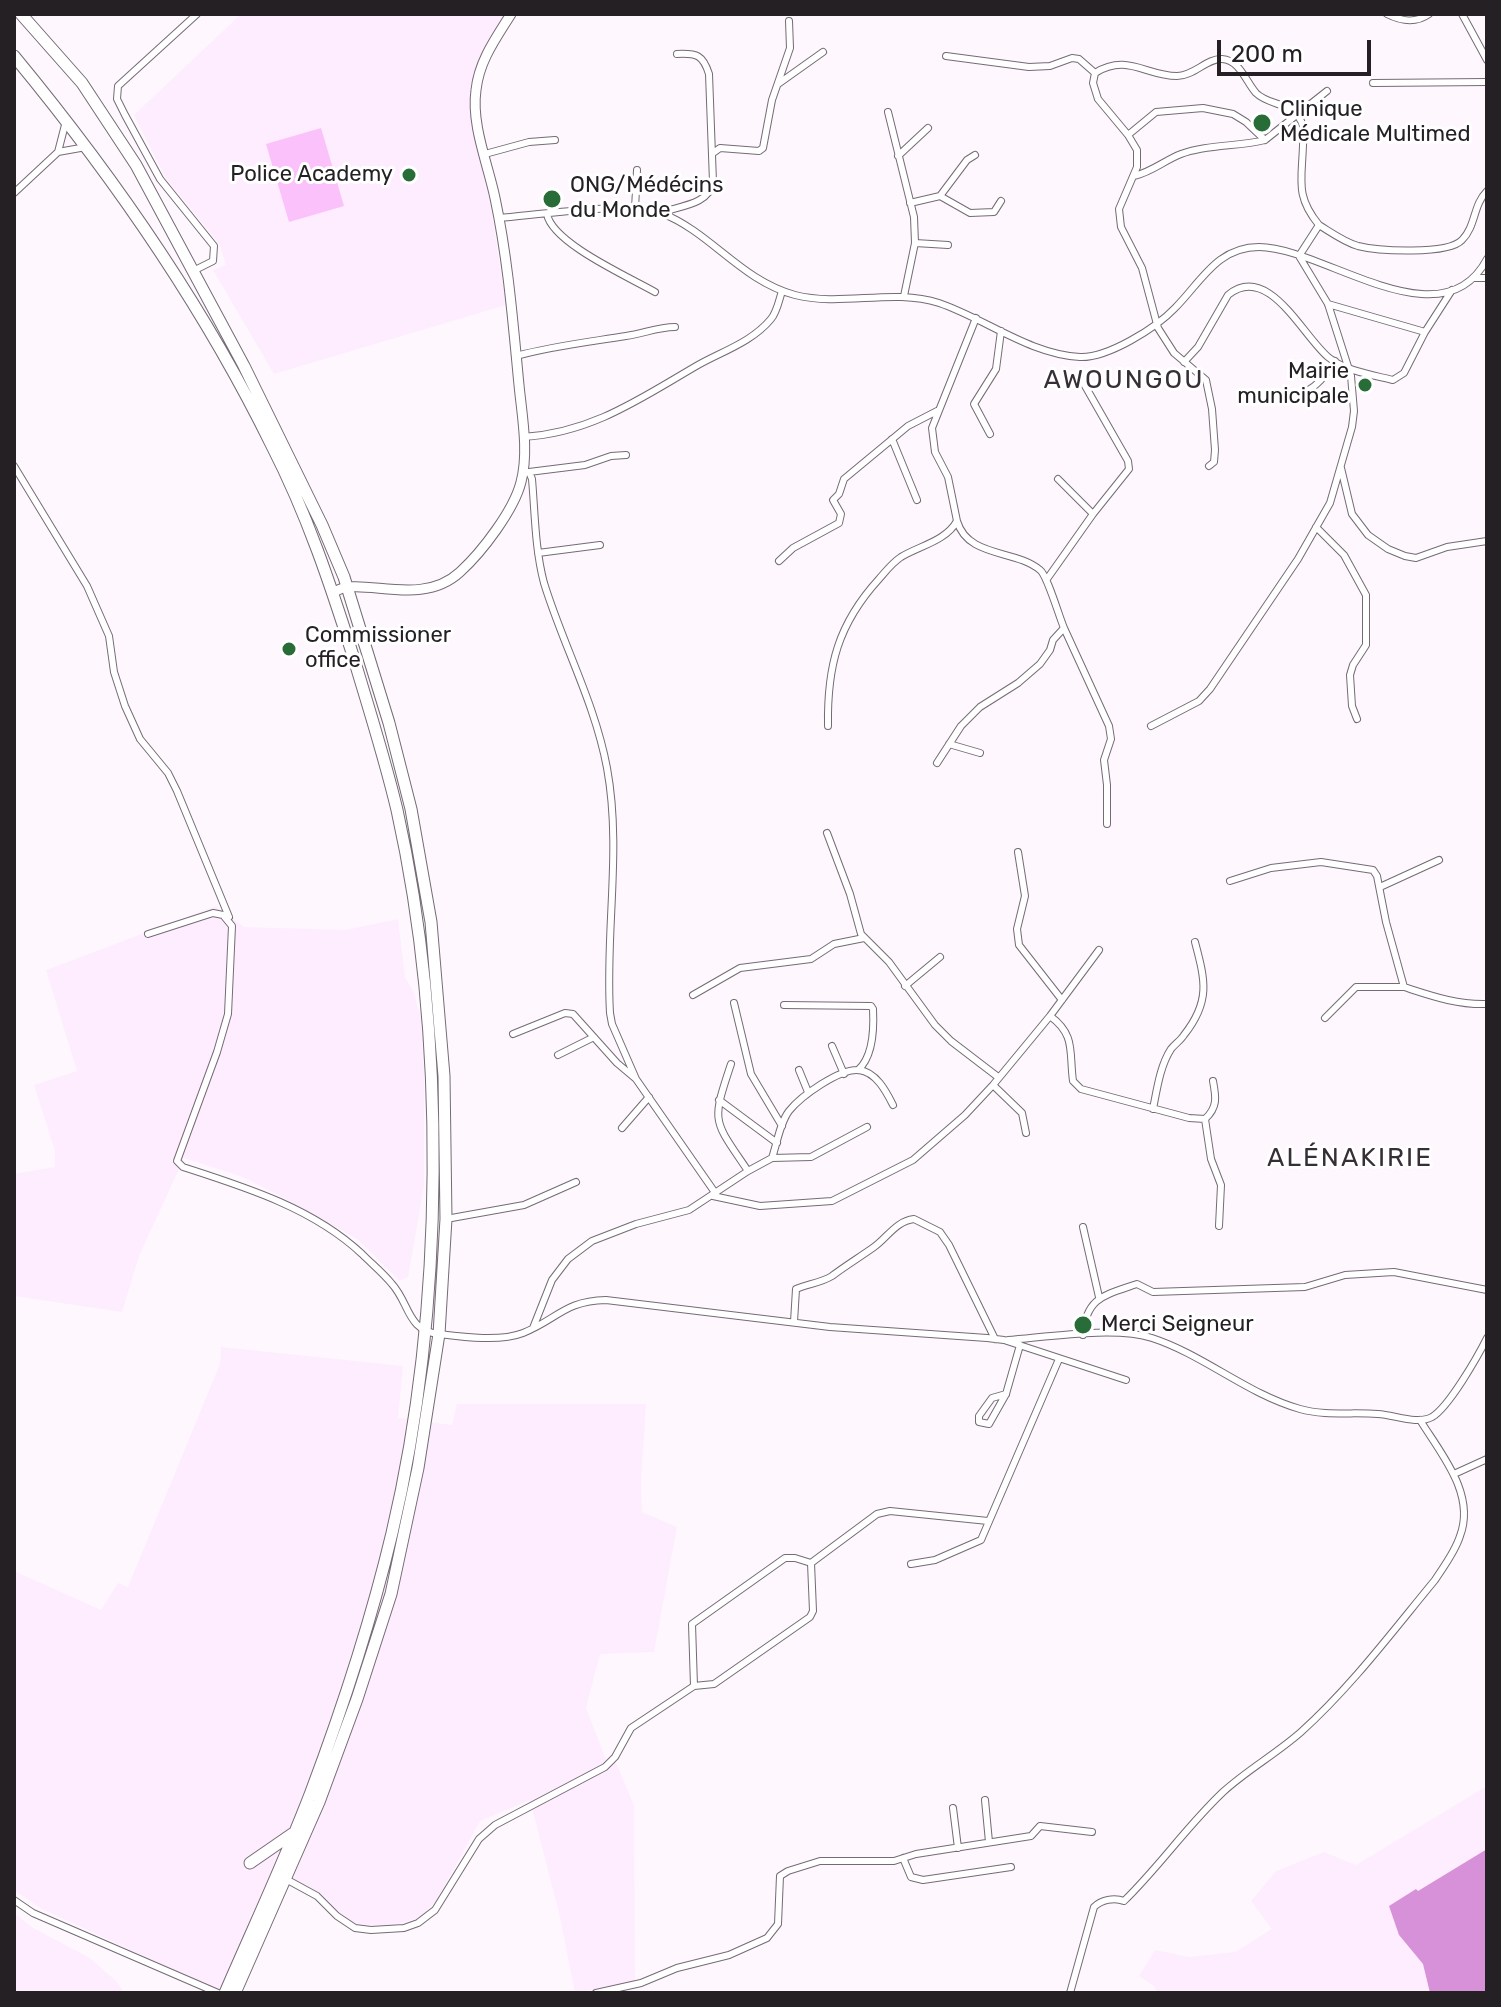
<!DOCTYPE html>
<html>
<head>
<meta charset="utf-8">
<style>
  body { margin:0 }
  #map { position:relative; width:1501px; height:2007px; overflow:hidden; background:#fef7fe; font-family:Rubik,sans-serif }
  canvas { display:block }
  .frame { position:absolute; inset:0; border:16px solid #242024; pointer-events:none }
  .scale { position:absolute; left:1217px; top:40px; width:154px; height:36px; box-sizing:border-box; border:4px solid #242024; border-top:0; padding-left:10px; font-size:24px; line-height:28px; white-space:nowrap; color:#242024; -webkit-text-stroke:6px #fff; paint-order:stroke }
</style>
</head>
<body>
<div id="map">
<canvas width="1501" height="2007"></canvas>
<div class="frame"></div>
<div class="scale">200 m</div>
</div>
<script>
const ctx = document.querySelector('canvas').getContext('2d');
ctx.lineJoin = 'round';
function fillPath(path, color) {
  ctx.fillStyle = color;
  ctx.fill(path, 'evenodd');
}
function stroke(path, color, width, dash) {
  ctx.strokeStyle = color;
  ctx.lineWidth = width;
  ctx.lineCap = dash ? 'butt' : 'round';
  ctx.setLineDash(dash || []);
  ctx.stroke(path);
}
function drawText(font, color, halo, rows, align = 'center') {
  ctx.font = font + ' Rubik,sans-serif';
  ctx.lineWidth = 6;
  ctx.setLineDash([]);
  ctx.textBaseline = 'middle';
  ctx.strokeStyle = halo;
  ctx.fillStyle = color;
  for (const [text, x, y, turn = 0] of rows) {
    ctx.save();
    ctx.translate(x, y);
    ctx.rotate((+turn || 0) * Math.PI / 180);
    ctx.textAlign = isNaN(turn) ? turn : align;
    if (halo) ctx.strokeText(text, 0, 0);
    ctx.fillText(text, 0, 0);
    ctx.restore();
  }
}
const built = new Path2D(`
  M241,14H507L477,66L473,80L471,108L489,194L506,305L274,374L213,270L226,265L220,245L165,177L134,115Z
  M216,906L244,927L346,930L398,919L405,977L413,991L421,1017L424,1074V1186L408,1277L400,1281L357,1239L280,1196L243,1177L184,1158L139,1256L122,1312L14,1296V1174L55,1167V1151L34,1085L77,1071L46,970Z
  M221,1347L403,1366L398,1418L452,1425L457,1404H646L641,1481L642,1512L677,1527L654,1652L600,1654L586,1708L607,1762L616,1763L634,1805L635,1982L575,1993L560,1917L530,1800L480,1821L438,1898L421,1918L390,1926L353,1924L315,1890L286,1884L223,1993L42,1909L14,1890V1571L101,1610L118,1583L128,1587L220,1364Z
  M1487,1786V1849L1417,1892L1416,1889L1399,1935L1423,1964L1430,1993H1158L1154,1986L1139,1976L1155,1950L1189,1957L1235,1952L1272,1929L1251,1901L1276,1871L1324,1852L1356,1865Z
  M14,1913L33,1928L90,1958L117,1982L124,1993H14Z`);
const green = new Path2D(`
  M321,128L344,206L289,222L266,144Z`);
const water = new Path2D(`
  M1487,1849V1993H1430L1423,1964L1399,1935L1389,1906L1416,1889L1418,1891Z`);
const street = new Path2D(`
  M1387,14C1401,21 1415,24 1429,14
  M1462,14L1487,60
  M946,56L1029,67L1050,66L1072,58L1079,59L1095,73
  M1373,83L1487,82
  M778,84L823,52
  M888,112L914,217L915,243
  M1128,135L1156,112L1203,108L1233,114L1246,122L1265,140L1327,91
  M58,152L66,121
  M713,153L720,148L759,151L763,148L772,100L790,48L789,21
  M485,154L529,142L555,140
  M898,156L928,128
  M1134,176C1152,172 1165,160 1181,154C1208,144 1238,147 1265,140
  M14,193L58,152L86,147
  M940,196L970,213L994,212L1001,201
  M910,203L940,196L967,160L975,155
  M635,209L637,170
  M659,213C679,206 709,205 713,182L709,74C703,55 697,53 677,54
  M547,214C552,243 629,277 655,292
  M499,218C537,215 629,201 661,213C711,232 740,280 795,295C843,307 892,288 939,303C986,319 1029,354 1080,357C1108,358 1156,328 1175,308C1201,282 1217,247 1259,247C1323,247 1442,345 1487,259
  M1319,225C1332,233 1344,242 1358,246C1378,251 1448,255 1462,240C1476,226 1473,205 1487,191
  M193,271L213,261L214,246L160,179L125,115L117,99L118,86L197,14
  M1473,278H1487
  M904,296L915,243L948,245
  M1328,304L1425,332
  M516,356C553,346 589,342 626,336C643,334 657,327 675,327
  M1184,362L1198,347L1228,295C1268,262 1302,335 1328,357C1345,371 1373,375 1393,380L1404,373L1425,332L1452,290
  M1266,399C1301,398 1316,392 1335,361
  M990,434L974,404L996,369L1001,331
  M523,437C592,433 641,398 698,365C723,351 752,342 771,319C777,312 779,300 782,291
  M892,439L917,500
  M14,466L87,586L109,636L114,672L125,706L140,739L168,773L177,791L229,917
  M1341,468L1352,514L1368,535L1388,549L1405,556L1416,558L1447,547L1487,541
  M523,472H529L532,479C535,514 535,549 544,583C563,645 595,703 607,768C622,849 605,931 610,1013L612,1024L636,1079
  M529,472L585,465L611,456L626,455
  M1058,479L1093,514
  M1316,527L1344,555L1366,595V645L1353,665L1350,675L1352,706L1357,719
  M538,553L600,545
  M779,561L793,548L839,523L841,514L833,500L839,494L844,479L908,426L937,411
  M1047,579L1093,514L1129,469L1128,461L1080,377
  M1064,628L1109,726L1111,739L1104,760L1107,785V824
  M828,726C827,666 838,624 879,579C886,571 892,563 901,557C919,546 946,541 957,521L948,477L935,452L932,428L976,318
  M1151,726L1199,701L1210,689L1298,559L1330,503L1352,427L1354,411L1351,376L1328,304L1299,256L1319,225C1295,196 1302,180 1303,145C1304,138 1305,128 1301,121C1292,102 1269,106 1256,93C1246,82 1240,60 1222,59C1207,58 1194,76 1177,76C1146,76 1127,53 1095,73L1093,83L1098,99L1128,135L1137,150V167L1119,209L1121,227L1142,268L1158,328L1174,353L1206,380L1212,409L1215,450L1214,462L1209,466
  M949,744L980,753
  M937,763L961,726L980,707L1018,683L1040,664L1050,650L1053,640L1064,628C1059,616 1047,575 1040,570C1015,549 968,558 957,521
  M827,833L850,894L861,934L889,962L935,1025L951,1041L998,1077
  M1018,852L1025,896L1017,929L1019,945L1062,1000
  M1230,881L1271,868L1321,862L1373,870L1377,876L1386,922L1404,987C1432,996 1457,1005 1487,1004
  M1380,887L1439,860
  M148,934L213,913L223,915L232,926L228,1014L217,1052L177,1161L183,1167C245,1187 313,1208 362,1254C372,1264 383,1273 392,1284C410,1304 407,1331 439,1334C463,1337 500,1342 523,1333C558,1319 564,1301 606,1300L830,1327L987,1338L1004,1340L1126,1380
  M905,986L940,957
  M693,995L740,968L811,959L834,944L864,938
  M734,1003L751,1074L782,1126
  M784,1005L871,1006L873,1009C874,1028 873,1057 858,1070
  M1050,1016C1076,1035 1069,1052 1073,1081L1081,1089L1189,1118L1205,1119
  M1325,1018L1356,987H1404
  M513,1034L565,1013L573,1014L617,1063L636,1079L716,1194
  M832,1046L844,1074
  M558,1055L592,1038
  M731,1064C711,1124 713,1119 748,1171
  M799,1070L808,1092
  M1213,1081C1216,1097 1218,1107 1205,1119L1211,1159L1221,1185L1219,1226
  M993,1085L1022,1113L1026,1133
  M719,1100L777,1143
  M1153,1109C1157,1089 1160,1066 1171,1049C1175,1044 1181,1040 1184,1035C1211,1001 1205,980 1195,942
  M622,1128L649,1097
  M772,1158C777,1143 780,1123 789,1111C801,1096 840,1068 859,1070C876,1072 886,1091 893,1105
  M713,1196L760,1206L832,1201L913,1160L965,1115L993,1085L1050,1016L1099,950
  M446,1219L524,1205L576,1182
  M1083,1227L1099,1297
  M794,1322L796,1289C807,1284 821,1283 832,1276C845,1266 860,1257 874,1247C887,1238 896,1221 914,1219L940,1232L949,1245L995,1339
  M533,1328L552,1280L568,1259L592,1241L636,1224L689,1210L748,1171L772,1158L811,1157L867,1127
  M1083,1335C1086,1297 1105,1295 1137,1284L1153,1292L1305,1287L1345,1275L1394,1272L1487,1290
  M1008,1340C1047,1337 1116,1326 1152,1338C1204,1355 1247,1394 1300,1409C1325,1416 1353,1412 1378,1414C1395,1415 1417,1425 1432,1417C1449,1407 1478,1356 1487,1338
  M1006,1394L992,1398L979,1416V1422L989,1424L1006,1394L1020,1345
  M1454,1474L1487,1459
  M911,1564L935,1560L981,1540L1059,1359
  M694,1686L692,1624L785,1558H795L811,1563
  M985,1800L989,1842
  M953,1808L958,1848
  M903,1858L911,1877L923,1880L1011,1867
  M284,1878L317,1896L337,1916L355,1928L371,1930L404,1928L418,1923L435,1910L479,1839L495,1825L605,1767L615,1757L631,1728L694,1686L714,1684L810,1617L813,1611L811,1563L877,1514L890,1511L988,1521
  M14,1900L33,1913L218,1993
  M596,1993L641,1983L677,1968L729,1955L767,1938L778,1924L780,1876L788,1871L820,1861H894L916,1854L1031,1836L1040,1826L1092,1832
  M1070,1993L1094,1907C1101,1900 1114,1897 1124,1901C1159,1867 1187,1826 1223,1792C1247,1770 1276,1754 1301,1732C1351,1687 1392,1632 1435,1580C1444,1566 1455,1552 1460,1536C1476,1494 1441,1454 1420,1420`);
const secondary = new Path2D(`
  M333,593C357,573 419,610 460,572C482,552 514,510 521,482C529,452 522,416 519,385C513,323 508,259 495,198C488,164 471,125 476,90C479,61 496,38 511,14`);
const highway = new Path2D(`
  M21,14L82,83L136,165L244,366L322,525L344,577L389,723L411,809L431,922L444,1076L446,1219L439,1334L418,1468L391,1594L357,1699L319,1802L235,1993
  M14,56C114,177 203,305 272,446C307,514 331,586 354,659C369,709 385,759 397,810C447,1035 445,1309 392,1533C371,1621 343,1707 311,1792C285,1860 254,1926 225,1993
  M250,1863L292,1834`);
const markers = [
  [1262,123,10,"#286c37"],
  [409,175,8,"#286c37"],
  [552,199,10,"#286c37"],
  [1365,385,8,"#286c37"],
  [289,649,8,"#286c37"],
  [1083,1325,10,"#286c37"]
];
const poiNames = [
  ["Clinique",1280,110],
  ["Médicale Multimed",1280,135],
  ["Police Academy",393,175,"right"],
  ["ONG/Médécins",570,186],
  ["du Monde",570,211],
  ["Mairie",1349,372,"right"],
  ["municipale",1349,397,"right"],
  ["Commissioner",305,636],
  ["office",305,661],
  ["Merci Seigneur",1101,1325]
];
const quarterNames = [
  ["AWOUNGOU",1124,380],
  ["ALÉNAKIRIE",1350,1158]
];
fillPath(built, '#feedfe');
fillPath(green, '#fac1fb');
fillPath(water, '#d791d9');
stroke(street, '#756b75', 8);
stroke(secondary, '#756b75', 11);
stroke(highway, '#756b75', 13);
stroke(street, '#fff', 6);
stroke(secondary, '#fff', 9);
stroke(highway, '#fff', 11);
for (const [x, y, r, color] of markers) {
  const dot = new Path2D();
  dot.arc(x, y, r, 0, 2 * Math.PI);
  ctx.fillStyle = color;
  ctx.fill(dot);
  stroke(dot, '#fff', 3);
}
drawText('22px', '#242024', '#fff', poiNames, 'left');
ctx.letterSpacing = '2px';
drawText('26px', '#372f37', '#fff', quarterNames);
ctx.letterSpacing = '0px';
</script>
</body>
</html>
